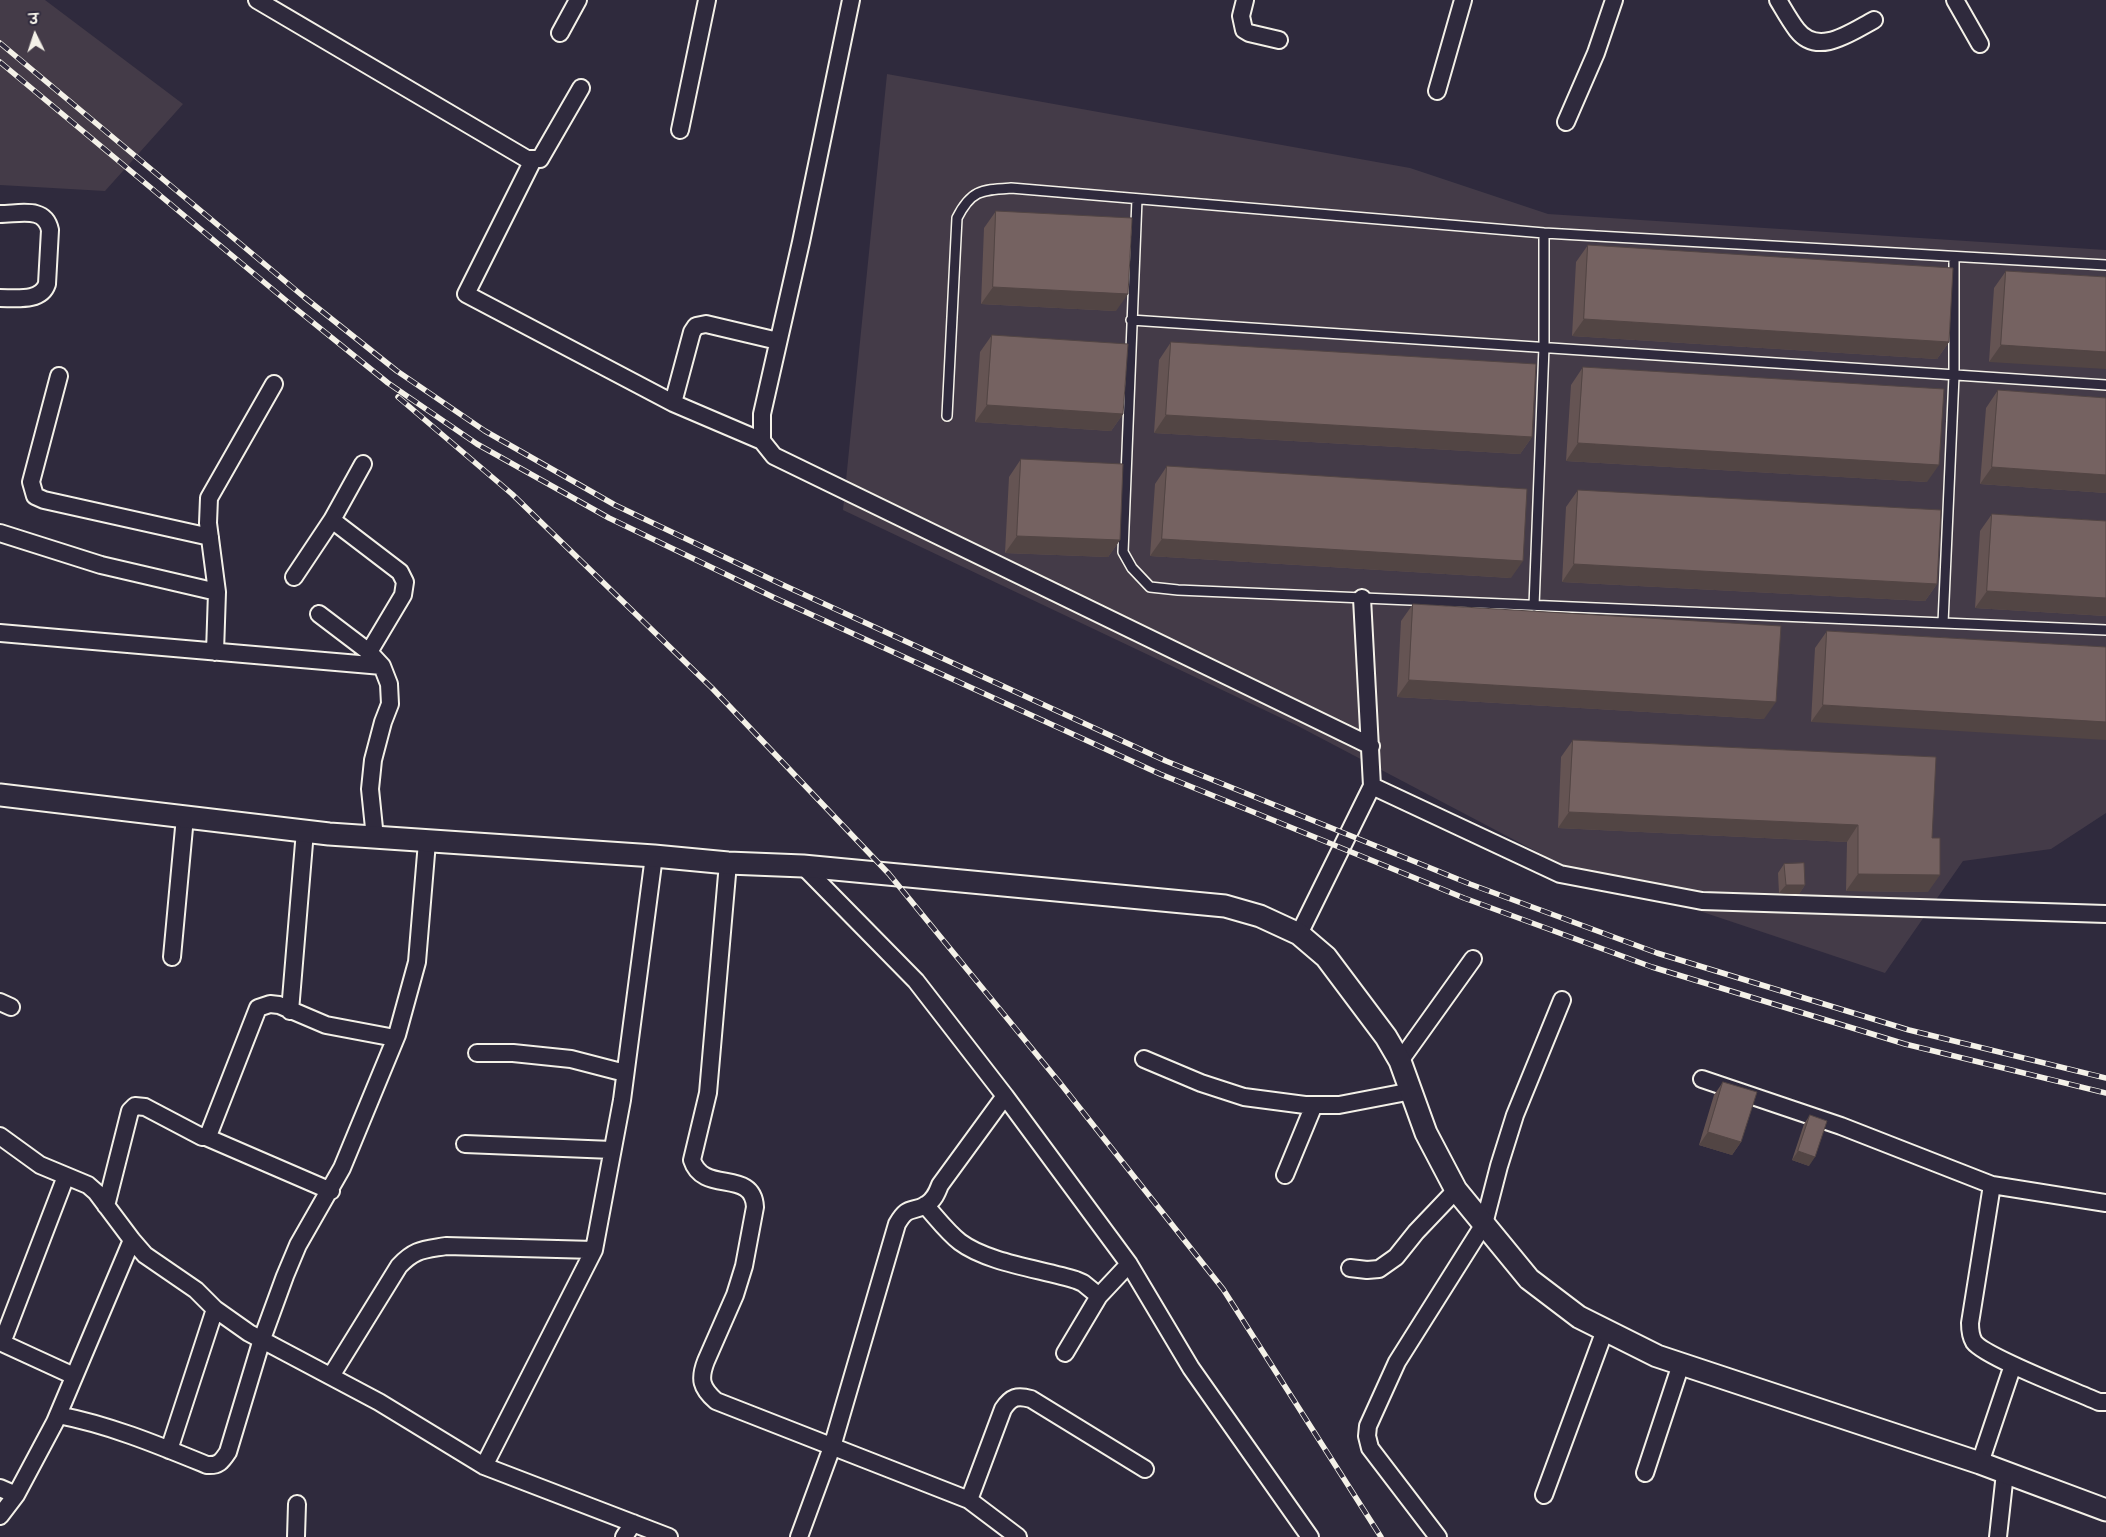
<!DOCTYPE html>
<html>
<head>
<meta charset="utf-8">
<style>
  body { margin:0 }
  #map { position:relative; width:2106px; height:1537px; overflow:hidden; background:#2f2a3d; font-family:"Balsamiq Sans","Playpen Sans Deva",sans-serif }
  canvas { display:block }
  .north { position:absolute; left:10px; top:10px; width:50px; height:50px; -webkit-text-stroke:4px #2f2a3d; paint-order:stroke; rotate:356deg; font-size:14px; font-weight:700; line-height:20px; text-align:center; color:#f4f1e8 }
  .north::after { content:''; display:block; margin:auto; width:18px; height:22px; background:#f4f1e8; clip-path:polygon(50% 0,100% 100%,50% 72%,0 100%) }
</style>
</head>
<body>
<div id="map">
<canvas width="2106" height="1537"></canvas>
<div class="north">उ</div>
</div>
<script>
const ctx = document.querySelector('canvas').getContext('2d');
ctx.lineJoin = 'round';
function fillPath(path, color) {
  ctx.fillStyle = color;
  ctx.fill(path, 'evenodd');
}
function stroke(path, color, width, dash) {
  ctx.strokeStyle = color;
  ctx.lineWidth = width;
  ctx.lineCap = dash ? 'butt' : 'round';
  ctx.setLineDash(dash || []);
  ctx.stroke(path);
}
const built = new Path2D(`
  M0,0H45L183,104L105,191L0,185Z
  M887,74L1410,168L1548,214L2106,250V813L2051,849L1963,861L1885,973L1562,865L1296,725L843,510Z`);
const service = new Path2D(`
  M1137,199L1123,552L1132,568L1150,587L1178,590L2106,630
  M1131,320L2106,385
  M947,416L957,218C971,190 981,190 1011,188L1544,233L2106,265
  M1534,606L1544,347V233
  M1943,623L1954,376V257`);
const minor = new Path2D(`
  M257,0L527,159H540L581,88
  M851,0L801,242L762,414V441L774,456L1371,746
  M1245,0L1241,16L1244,30L1249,33L1279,40
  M1778,0C1784,10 1790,21 1797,30C1818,57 1851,32 1874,20
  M1955,0L1980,44
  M560,33L578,0
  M1437,91L1463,0
  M1566,122L1596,53L1614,0
  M680,130L707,0
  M533,160L466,294L673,403L762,441
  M0,214C20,214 45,206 50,230L47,284C41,302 16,298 0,298
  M59,376L31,482L35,496L44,500L210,537
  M673,403L692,332L696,326L706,324L778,341
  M332,520L400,572L405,582L403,595L369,652
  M0,533L101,565L217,592
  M294,577L332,520L363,464
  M319,614L369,652L382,666L389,684L390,704L383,722L373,760L370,789L375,838
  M0,633L382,666
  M215,652L217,592L208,523L209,498L274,384
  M1372,786L1560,874L1702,901L2106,914
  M654,856L622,1100L594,1250L484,1466L669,1537
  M728,863L708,1093L692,1160C703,1195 753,1168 755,1207L744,1266L735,1295L706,1361C699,1379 701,1388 716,1401L969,1500L1018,1537
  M803,866L916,981L1005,1096L1129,1264L1191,1368L1310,1537
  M1299,934L1372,786L1362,598
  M172,957L185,817
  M0,1002L11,1007
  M290,1011L305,831
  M477,1053H513L571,1059L625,1073
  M1144,1059L1201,1083L1244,1097L1305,1105H1339L1412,1091
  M1400,1061L1473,959
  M1702,1079L1841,1126L1992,1185L2106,1203
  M0,1136L40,1165L88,1185L96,1192L132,1240L145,1255L196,1290L215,1309L249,1333L379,1402L484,1466
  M206,1137L331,1191
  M465,1144L612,1150
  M1285,1175L1314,1105
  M1992,1185L1970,1323C1970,1329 1971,1337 1974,1342C1985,1357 2077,1392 2099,1402H2106
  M925,1205C936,1217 947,1232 960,1242C988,1263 1041,1269 1076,1280L1083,1283L1099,1296
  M106,1206L130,1111L135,1106L145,1107L202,1137L208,1136L258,1008L270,1004L279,1005L326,1025L395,1038
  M1350,1268L1367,1270L1379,1269L1396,1257L1416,1232L1456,1190
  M0,1342L74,1376
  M2,1343L66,1176
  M1065,1353L1099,1296L1129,1264
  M331,1376L399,1266C415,1249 423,1250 446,1246L594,1250
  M58,1415C110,1425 158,1445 207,1465C219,1466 222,1461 228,1452L262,1339L285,1276L298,1245L342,1168L397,1035L417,962L427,842
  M169,1450L215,1309
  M1980,1463L2013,1365
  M1645,1473L1681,1364
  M0,1488L16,1495
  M1544,1495L1605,1330
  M969,1500L1003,1409C1011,1397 1017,1395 1031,1399L1145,1469
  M0,1516L16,1495L55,1422L132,1240
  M296,1537L297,1504
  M624,1537L633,1523
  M799,1537L832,1447L897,1224C908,1205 911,1213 926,1205C934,1200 937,1193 940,1185L1005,1096
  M1438,1537L1370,1448L1367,1436L1368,1426L1397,1362L1484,1224L1499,1166L1515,1115L1562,1000
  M1998,1537L2005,1473`);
const tertiary = new Path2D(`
  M0,795L329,834L654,856L728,863L803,866L1225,906L1260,916L1299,934L1326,957L1386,1037L1400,1061L1426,1133L1456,1190L1529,1279L1579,1317L1657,1356L1980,1463L2106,1510`);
const rail = new Path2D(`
  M0,43L304,297L397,371L485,431L615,505L781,584L1166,761L1470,884L1657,953L1909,1030L2106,1078
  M0,62L295,308L388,383L477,444L609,518L775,598L1160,774L1464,898L1652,967L1905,1044L2106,1093
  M398,397L512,494L712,688L889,874L1060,1083L1223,1289L1381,1537`);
const wall = new Path2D(`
  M996,211L1116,311L981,304L984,228Z
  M1588,245L1949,342L1937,359L1572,336L1576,262Z
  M2006,271L2106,277L1989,362L1994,288Z
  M992,335L1123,414L1111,431L975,422L980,352Z
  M1171,342L1532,437L1520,454L1154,433L1159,360Z
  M1583,367L1927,482L1566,461L1571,385Z
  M1998,390L2106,398V493L1980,484L1986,408Z
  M1021,459L1120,540L1108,557L1005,553L1009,477Z
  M1167,466L1511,578L1150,556L1155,484Z
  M1578,490L1937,584L1925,601L1562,582L1566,507Z
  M1992,514L2106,521V616L1975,608L1980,531Z
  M1413,604L1764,719L1397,697L1401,621Z
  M1827,631L2106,647L1811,722L1815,648Z
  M1573,740L1936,757L1928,892L1846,891L1847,842L1558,828L1561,757Z
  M1784,864L1805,885L1799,894L1779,893L1778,873Z
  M1723,1082L1741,1142L1732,1155L1699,1145L1714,1095Z
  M1810,1115L1809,1166L1792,1160L1804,1124Z`);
const shadedWall = new Path2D(`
  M993,287L1128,294L1116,311L981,304Z
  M1584,319L1949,342L1937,359L1572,336Z
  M2001,345L2106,352V369L1989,362Z
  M987,405L1123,414L1111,431L975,422Z
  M1166,415L1532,437L1520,454L1154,433Z
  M1578,443L1939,465L1927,482L1566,461Z
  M1992,467L2106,475V493L1980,484Z
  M1017,536L1120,540L1108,557L1005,553Z
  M1162,539L1523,561L1511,578L1150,556Z
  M1574,564L1937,584L1925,601L1562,582Z
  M1987,591L2106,598V616L1975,608Z
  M1409,680L1776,702L1764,719L1397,697Z
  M1823,705L2106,722V740L1811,722Z
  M1569,812L1858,825L1847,842L1558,828Z
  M1858,874L1940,875L1928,892L1846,891Z
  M1786,885H1805L1799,894L1779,893Z
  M1708,1132L1741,1142L1732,1155L1699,1145Z
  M1798,1151L1815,1157L1809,1166L1792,1160Z`);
const building = new Path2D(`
  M996,211L1132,218L1128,294L993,287Z
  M1588,245L1953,268L1949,342L1584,319Z
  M2006,271L2106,277V352L2001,345Z
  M992,335L1128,344L1123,414L987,405Z
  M1171,342L1536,364L1532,437L1166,415Z
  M1583,367L1944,389L1939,465L1578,443Z
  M1998,390L2106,398V475L1992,467Z
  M1021,459L1123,464L1120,540L1017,536Z
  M1167,466L1527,489L1523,561L1162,539Z
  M1578,490L1941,510L1937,584L1574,564Z
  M1992,514L2106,521V598L1987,591Z
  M1413,604L1781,626L1776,702L1409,680Z
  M1827,631L2106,647V722L1823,705Z
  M1573,740L1936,757L1932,838H1940V875L1858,874V825L1569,812Z
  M1804,863L1805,885H1786L1784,864Z
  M1723,1082L1757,1092L1741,1142L1708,1132Z
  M1810,1115L1827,1121L1815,1157L1798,1151Z`);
fillPath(built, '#443b48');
stroke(service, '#f4f1e8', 12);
stroke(minor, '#f4f1e8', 20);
stroke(tertiary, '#f4f1e8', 25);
stroke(service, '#2f2a3d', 9);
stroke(minor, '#2f2a3d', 16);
stroke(tertiary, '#2f2a3d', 21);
stroke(rail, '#f4f1e8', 5.5);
stroke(rail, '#2f2a3d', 4, [11]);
fillPath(wall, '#655453');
fillPath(shadedWall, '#524544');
fillPath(building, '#756261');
stroke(building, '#524544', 1);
</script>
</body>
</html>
